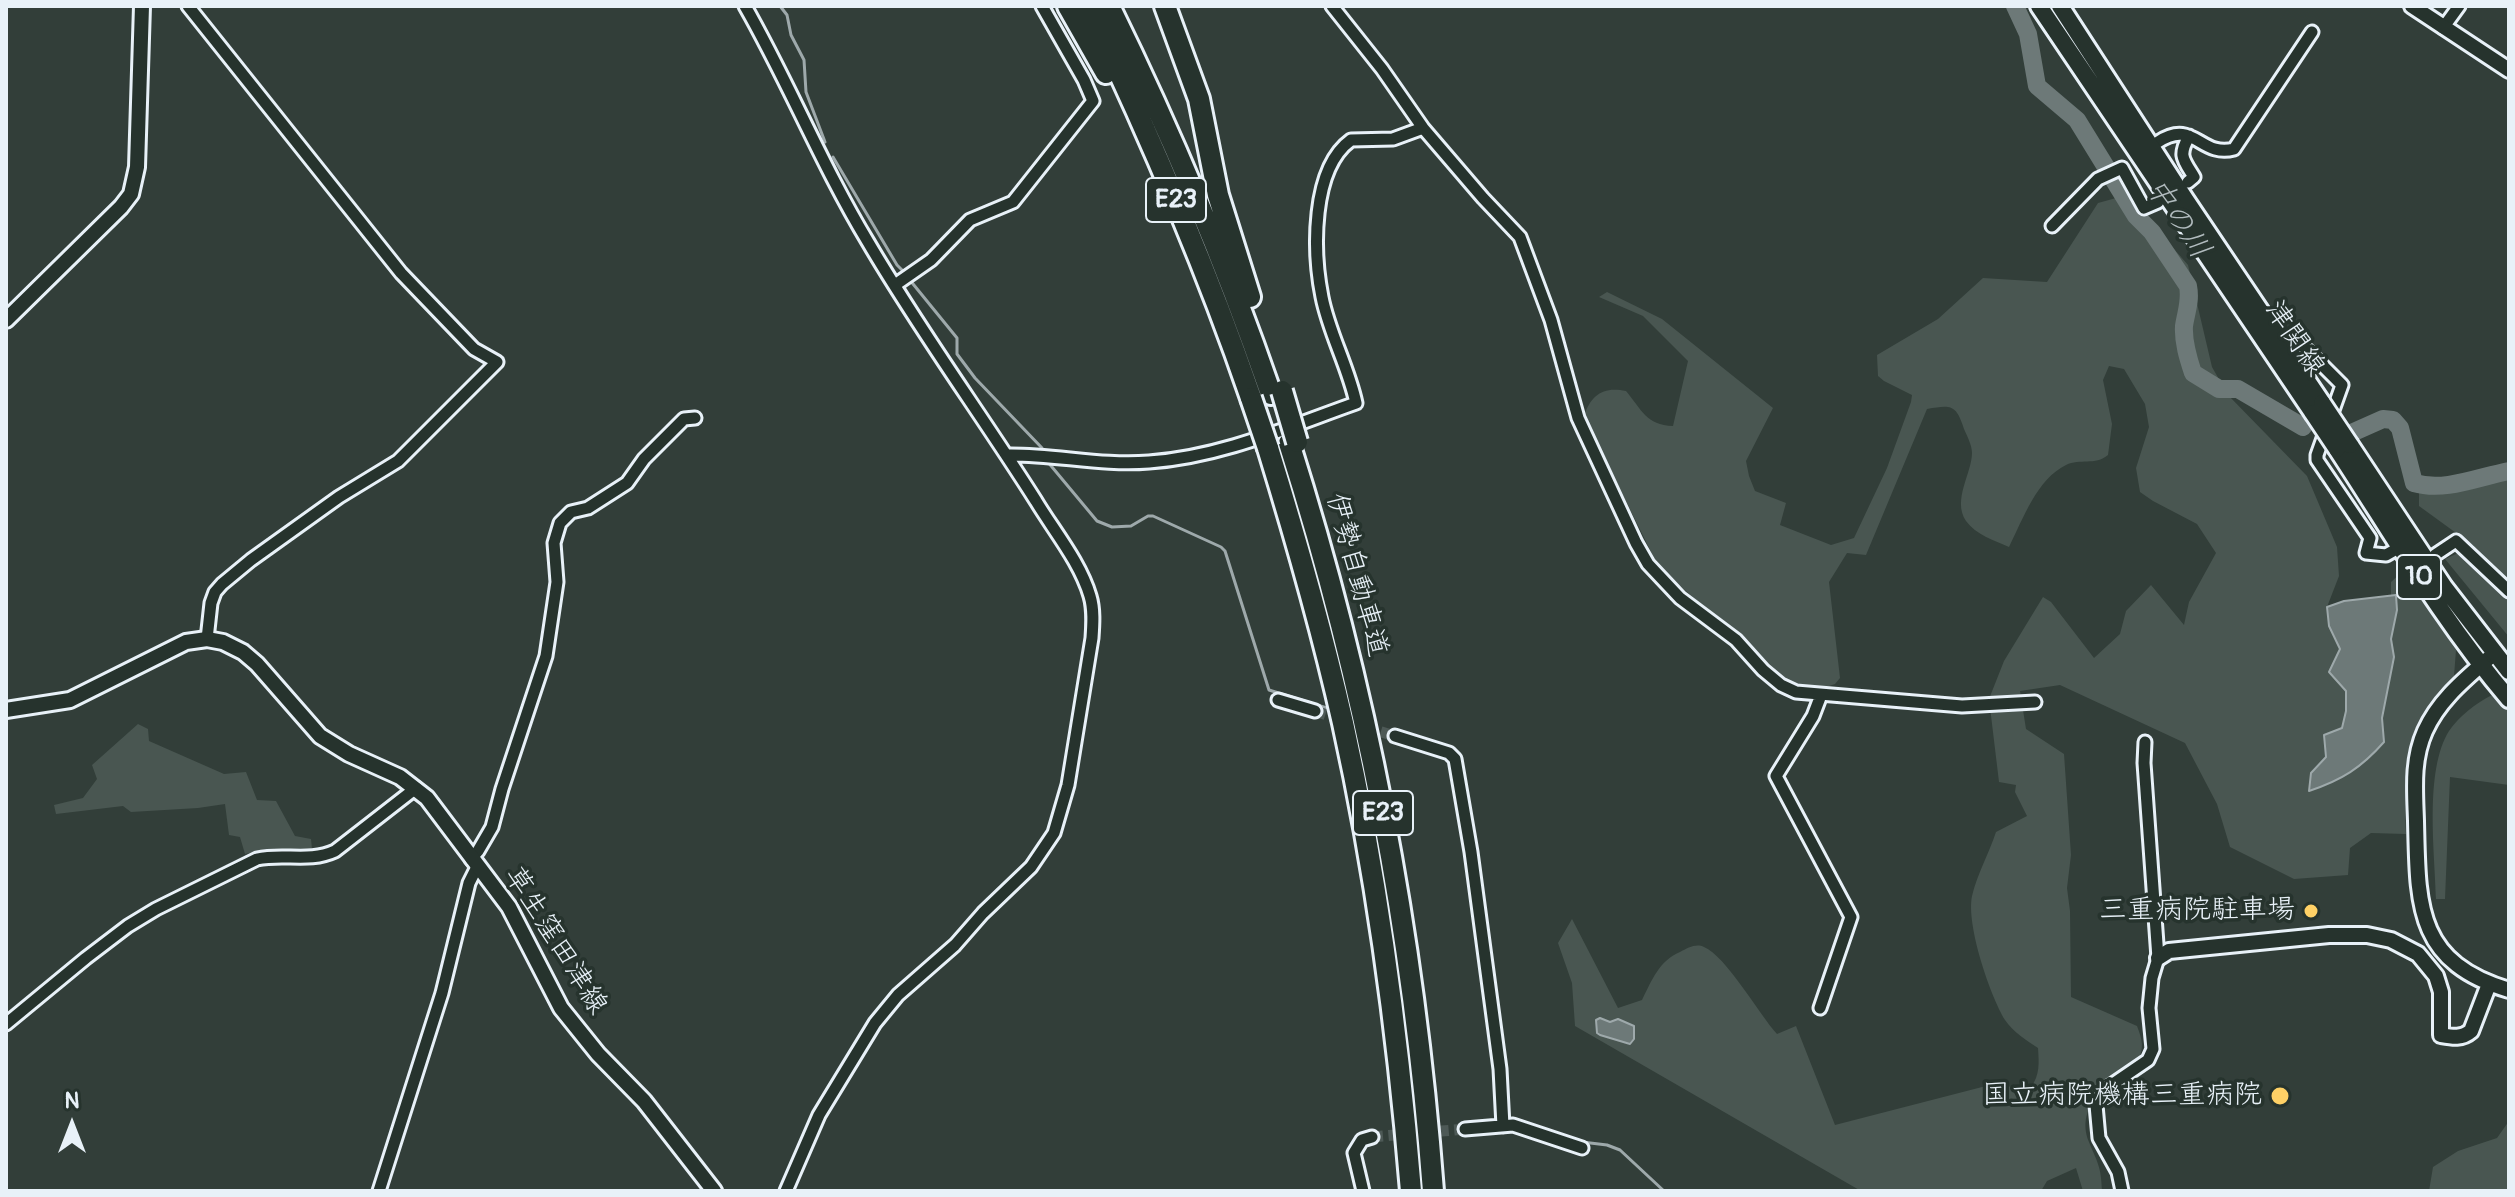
<!DOCTYPE html>
<html>
<head>
<meta charset="utf-8">
<style>
  body { margin:0 }
  #map { position:relative; width:2515px; height:1197px; overflow:hidden; background:#323e39; font-family:Pangolin,sans-serif }
  canvas { display:block }
  .frame { position:absolute; inset:0; border:8px solid #e8f1f8; pointer-events:none }
  .north { position:absolute; left:32px; top:1085px; width:80px; height:80px; -webkit-text-stroke:6px #26332d; paint-order:stroke; rotate:0deg; font-size:22px; font-weight:700; line-height:32px; text-align:center; color:#e8f1f8 }
  .north::after { content:''; display:block; margin:auto; width:28px; height:36px; background:#e8f1f8; clip-path:polygon(50% 0,100% 100%,50% 72%,0 100%) }
</style>
</head>
<body>
<div id="map">
<canvas width="2515" height="1197"></canvas>
<div class="frame"></div>
<div class="north">N</div>
</div>
<script>
const ctx = document.querySelector('canvas').getContext('2d');
ctx.lineJoin = 'round';
function fillPath(path, color) {
  ctx.fillStyle = color;
  ctx.fill(path, 'evenodd');
}
function stroke(path, color, width, dash) {
  ctx.strokeStyle = color;
  ctx.lineWidth = width;
  ctx.lineCap = dash ? 'butt' : 'round';
  ctx.setLineDash(dash || []);
  ctx.stroke(path);
}
function drawText(font, color, halo, rows, align = 'center') {
  ctx.font = font + ' Pangolin,"Klee One",sans-serif';
  ctx.lineWidth = 7;
  ctx.setLineDash([]);
  ctx.textBaseline = 'middle';
  ctx.strokeStyle = halo;
  ctx.fillStyle = color;
  for (const [text, x, y, turn = 0] of rows) {
    ctx.save();
    ctx.translate(x, y);
    ctx.rotate((+turn || 0) * Math.PI / 180);
    ctx.textAlign = isNaN(turn) ? turn : align;
    if (halo) ctx.strokeText(text, 0, 0);
    ctx.fillText(text, 0, 0);
    ctx.restore();
  }
}
const green = new Path2D(`
  M2127,195L2188,265L2212,367L2228,395L2307,476L2337,547L2339,576L2327,607L2329,626L2340,649L2346,691V711L2342,729L2326,757L2311,773L2384,742L2382,718L2394,657L2391,639L2397,610L2396,595H2391V582L2402,572L2456,650L2454,676C2400,727 2405,766 2406,834L2371,833L2350,848L2348,875L2294,879L2230,847L2217,804L2185,743L2060,685L2020,691L2026,729L2064,754L2071,855L2067,888L2070,911L2071,997L2137,1026C2142,1039 2145,1049 2137,1061C2112,1082 2074,1104 2089,1142C2098,1164 2101,1166 2102,1191H2083L2076,1168L2047,1181L2041,1191H1861L1575,1026L1572,983L1558,943L1572,919L1618,1008L1642,1000C1652,980 1659,961 1680,952C1688,948 1696,943 1704,947C1726,956 1759,1014 1777,1034L1796,1026L1835,1125L1986,1086L2031,1087C2040,1075 2039,1063 2038,1048C2026,1040 2013,1032 2005,1020C1990,995 1966,925 1972,896C1977,875 1989,853 1996,832L2027,816L2015,792L2016,785L1999,782L1989,699L2004,661L2043,597L2051,602L2094,658L2120,634L2126,611L2151,585L2184,625L2189,602L2216,553L2197,524L2153,501L2140,492L2136,468L2149,427L2145,404L2124,369L2109,366L2103,380L2112,424L2108,455C2095,466 2080,458 2066,465C2037,479 2023,519 2009,547C1994,540 1976,535 1966,521C1952,500 1972,473 1972,453C1972,445 1967,436 1964,429C1956,404 1951,405 1927,409L1866,555L1847,553L1829,582L1840,678L1835,684L1820,689L1795,686L1768,669L1737,635L1659,568L1584,416C1591,395 1603,386 1626,391C1642,410 1646,425 1673,426L1688,361L1643,316L1599,297L1607,292L1662,319L1773,408L1746,461L1749,476L1755,491L1786,503L1780,525L1831,545L1854,538L1887,468L1911,402L1912,395L1884,381L1878,376L1877,355L1938,319L1983,278L2047,282L2098,203Z
  M2509,478V637L2445,559L2474,546L2419,506V491L2427,486L2457,487Z
  M2492,695L2509,712V785L2450,777L2445,899H2436C2435,853 2424,771 2449,731C2459,716 2476,703 2492,695Z
  M138,724L148,729L149,741L224,774L246,772L257,800L276,801L295,836L311,839L312,849H267L245,854L240,837L229,835L225,804L198,808L131,812L123,806L56,814L54,805L83,798L97,779L92,765Z
  M2509,1121V1191H2429L2433,1167L2458,1151L2497,1138Z`);
const water = new Path2D(`
  M2396,595L2397,610L2391,639L2394,657L2382,718L2384,742C2361,768 2342,780 2309,791L2311,773L2326,757L2324,735L2342,728L2346,711V691L2329,672L2340,649L2329,626L2327,607L2344,601Z
  M1600,1018L1610,1022L1618,1019L1634,1026V1039L1630,1044L1600,1035L1597,1033L1596,1020Z`);
const stream = new Path2D(`
  M780,6L787,15L791,35L804,60L806,92L825,142
  M833,157L897,265L905,273
  M909,279L957,338V354L975,378L1042,448
  M1047,461L1097,521L1112,527L1131,526L1148,516H1153L1221,547L1225,551L1269,690L1330,709
  M1395,730L1447,746L1455,750L1457,754
  M1488,935L1498,1015
  M1513,1120L1521,1121L1563,1136
  M1582,1142L1607,1145L1620,1150L1664,1191`);
const river = new Path2D(`
  M2015,6L2028,34L2037,86L2077,120L2136,216L2152,232L2188,286C2191,301 2186,312 2184,326C2183,342 2188,358 2193,373L2219,389H2238L2303,427
  M2347,435L2383,419L2393,420L2400,428L2414,483C2445,492 2478,477 2509,471`);
const minorTunnel = new Path2D(`
  M1315,711L1345,721
  M1365,727L1395,736
  M1372,1137L1465,1129`);
const minor = new Path2D(`
  M188,6L401,273L474,349L497,362L398,461L339,497L251,560L222,584L215,592L211,603L207,639
  M745,6C789,83 822,166 868,242C920,331 981,414 1036,501C1054,531 1080,562 1090,596C1094,609 1093,624 1092,638L1068,785L1054,833L1031,867L983,913L955,945L898,995L875,1023L819,1115L786,1191
  M1332,6L1382,69L1423,128L1483,198L1520,237L1551,320L1578,418L1636,543L1648,564L1680,598L1736,640L1763,670L1781,685L1796,692L1962,706L2035,702
  M2443,28L2459,6
  M2158,142C2194,118 2200,158 2234,149L2312,32
  M2188,182L2194,177C2183,159 2178,156 2189,136
  M2052,226L2098,179L2122,168L2144,208L2158,202
  M895,285L931,260L970,220L1013,202L1093,101L1084,80L1042,6
  M2299,342L2342,385L2317,455V460L2370,538L2366,553L2386,555L2393,551
  M1007,455C1054,454 1101,466 1149,462C1221,457 1288,427 1356,403C1348,366 1329,333 1322,297C1313,252 1311,169 1351,140L1393,139L1423,128
  M2435,555L2456,541L2509,591
  M1278,700L1315,711
  M1395,736L1449,753L1455,759L1471,852L1500,1069L1503,1126
  M471,859L478,851L492,827L502,789L546,656L557,582L554,543L560,523L571,512L588,508L627,483L644,459L684,419L695,418
  M1820,1008L1851,917L1776,776L1813,716L1821,695
  M6,1024L86,958L128,926L156,909L257,859C284,853 309,863 335,851L416,788
  M1465,1129L1513,1125L1582,1148
  M379,1191L442,993L469,883L477,867
  M1363,1191L1354,1153L1362,1140L1372,1137
  M2122,1191L2118,1172L2099,1138L2096,1105L2107,1088L2148,1060L2153,1049L2149,1008L2152,978L2158,958L2144,763L2145,742`);
const tertiary = new Path2D(`
  M2412,6L2509,70
  M2489,658C2464,680 2439,700 2425,731C2412,760 2415,790 2416,821C2418,904 2415,962 2509,990
  M2158,958L2169,951L2329,935H2367L2391,940L2418,954L2436,976L2441,992V1035C2452,1037 2462,1039 2471,1031L2489,984`);
const secondary = new Path2D(`
  M6,320L121,207L131,194L137,167L142,6
  M6,710L70,700L186,642L207,639L223,642L243,652L257,664L320,736L349,754L400,777L427,798L509,907L561,1008L598,1054L644,1101L714,1191`);
const primary = new Path2D(`
  M2039,6L2313,413
  M2060,6L2185,199L2322,403
  M2350,445L2444,587L2509,671
  M2337,449C2392,533 2443,622 2509,699`);
const motorway = new Path2D(`
  M1068,6L1106,73
  M1088,6C1149,134 1205,264 1251,398
  M1109,6C1171,132 1225,261 1271,394
  M1165,6L1199,99L1218,195L1250,297
  M1289,443C1366,685 1414,937 1433,1191
  M1268,448C1296,539 1322,630 1343,723C1377,877 1398,1034 1411,1191`);
const primaryBridge = new Path2D(`
  M2322,403L2350,445
  M2313,413L2337,449`);
const motorwayBridge = new Path2D(`
  M1282,391L1297,442
  M1251,398L1268,448`);
const markers = [
  [2311,911,8,"#ffd166"],
  [2280,1096,10,"#ffd166"]
];
const shields = [
  [1176,200,60],
  [2419,577,44],
  [1383,813,60]
];
const shieldNames = [
  ["E23",1176,200],
  ["10",2419,577],
  ["E23",1383,813]
];
const streetNames = [
  ["津関線",2294,339,56],
  ["伊勢自動車道",1356,575,75],
  ["草生窪田津線",555,941,58]
];
const poiNames = [
  ["三重病院駐車場",2295,911],
  ["国立病院機構三重病院",2262,1096]
];
const waterNames = [
  ["中の川",2177,219,56]
];
fillPath(green, '#495651');
fillPath(water, '#6d7978');
stroke(water, '#9ea9ab', 2);
stroke(stream, '#9ea9ab', 3);
stroke(river, '#6d7978', 18);
stroke(minorTunnel, '#4d5956', 11, [11, 5.5]);
stroke(minor, '#e8f1f8', 17);
stroke(tertiary, '#e8f1f8', 20);
stroke(secondary, '#e8f1f8', 20);
stroke(primary, '#e8f1f8', 22);
stroke(motorway, '#e8f1f8', 26);
stroke(minor, '#26332d', 11);
stroke(tertiary, '#26332d', 14);
stroke(secondary, '#26332d', 14);
stroke(primary, '#26332d', 16);
stroke(motorway, '#26332d', 20);
stroke(primaryBridge, '#e8f1f8', 22, []);
stroke(motorwayBridge, '#e8f1f8', 26, []);
stroke(primaryBridge, '#26332d', 16);
stroke(motorwayBridge, '#26332d', 20);
for (const [x, y, r, color] of markers) {
  const dot = new Path2D();
  dot.arc(x, y, r, 0, 2 * Math.PI);
  ctx.fillStyle = color;
  ctx.fill(dot);
  stroke(dot, '#26332d', 3);
}
for (const [x, y, w] of shields) {
  const box = new Path2D();
  box.roundRect(x - w / 2, y - 22, w, 44, 6);
  ctx.fillStyle = '#26332d';
  ctx.fill(box);
  stroke(box, '#e8f1f8', 2);
}
drawText('bold 26px', '#e8f1f8', null, shieldNames);
drawText('28px', '#e8f1f8', '#26332d', streetNames);
drawText('28px', '#e8f1f8', '#26332d', poiNames, 'right');
drawText('italic 30px', '#b1bbbe', '#26332d', waterNames);
</script>
</body>
</html>
